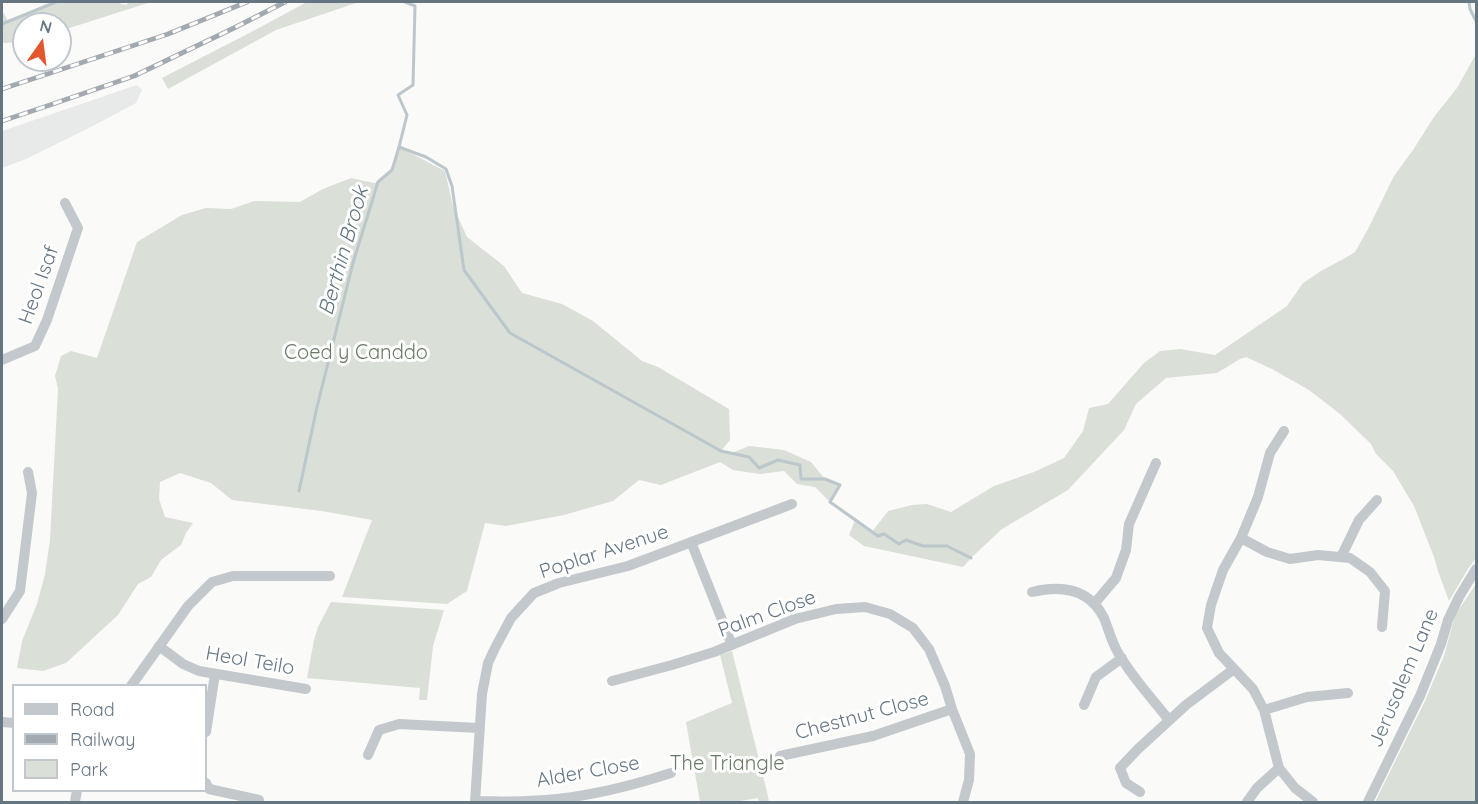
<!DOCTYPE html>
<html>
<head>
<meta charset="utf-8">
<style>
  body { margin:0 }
  #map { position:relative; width:1478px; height:804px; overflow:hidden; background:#fafaf8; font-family:Quicksand,sans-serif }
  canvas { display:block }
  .frame { position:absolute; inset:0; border:3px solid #657683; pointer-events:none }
  .legend { position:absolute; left:12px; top:684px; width:195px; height:108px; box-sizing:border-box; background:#fff; border:2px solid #c1c8cd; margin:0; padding:8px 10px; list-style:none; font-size:18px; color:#657683 }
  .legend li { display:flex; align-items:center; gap:12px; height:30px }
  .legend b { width:30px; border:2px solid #c1c8cd }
  .north { position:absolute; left:12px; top:12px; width:60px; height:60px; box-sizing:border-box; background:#fff; border:2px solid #c1c8cd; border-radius:50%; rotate:14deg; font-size:16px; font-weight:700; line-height:24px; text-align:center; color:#657683 }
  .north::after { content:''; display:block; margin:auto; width:21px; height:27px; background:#e4572e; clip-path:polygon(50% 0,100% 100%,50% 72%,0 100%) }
</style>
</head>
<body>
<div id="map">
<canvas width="1478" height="804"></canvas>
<div class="frame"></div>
<ul class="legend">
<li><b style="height:8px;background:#c3c8cc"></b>Road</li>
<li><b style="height:8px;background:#a2aab0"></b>Railway</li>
<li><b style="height:16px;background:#dadfd7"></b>Park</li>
</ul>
<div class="north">N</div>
</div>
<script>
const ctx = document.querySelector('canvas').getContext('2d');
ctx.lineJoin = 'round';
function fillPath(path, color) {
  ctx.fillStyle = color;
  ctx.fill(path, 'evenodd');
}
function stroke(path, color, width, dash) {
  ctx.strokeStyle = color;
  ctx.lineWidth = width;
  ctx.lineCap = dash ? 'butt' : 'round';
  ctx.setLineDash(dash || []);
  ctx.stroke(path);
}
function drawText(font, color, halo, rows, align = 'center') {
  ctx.font = font + ' Quicksand,sans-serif';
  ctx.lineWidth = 6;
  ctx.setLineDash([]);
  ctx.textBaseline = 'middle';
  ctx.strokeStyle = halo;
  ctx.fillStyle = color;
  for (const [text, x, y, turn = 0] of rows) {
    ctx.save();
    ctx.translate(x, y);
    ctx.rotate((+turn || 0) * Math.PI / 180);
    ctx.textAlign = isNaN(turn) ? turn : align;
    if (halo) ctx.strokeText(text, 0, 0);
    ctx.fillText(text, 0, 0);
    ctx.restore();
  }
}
const built = new Path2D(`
  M137,85L142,90L136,103L89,128L26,159L2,168V131Z`);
const green = new Path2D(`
  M56,2H119L121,4L126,5L129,2H151L60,31V24H24V42L4,43L2,41V10L8,21Z
  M307,2H359L276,30L168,89L162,78L257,29Z
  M1476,54V558L1468,569L1449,601L1438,571L1434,557L1414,506L1393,471L1376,454L1371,444L1340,414L1309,390L1272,369L1246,357L1240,359L1217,373L1166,378L1136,404L1124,430L1068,490L1002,529L971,558L963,567L864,546L849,535L855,520L872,532L888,511L912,505L927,504L951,512L994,486L1034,472L1064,458L1083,431L1089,408L1108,404L1144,363L1160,351L1180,349L1215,355L1287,306L1303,283L1321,271L1347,257L1355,252L1369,227L1394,176L1413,150L1434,117L1457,88Z
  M399,147L445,171L453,206L467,237L504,266L522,293L562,304L593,321L642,361L658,367L729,409L730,440L721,451L732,453L749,446L784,450L811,462L825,479L840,485L830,502L815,487L797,484L784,471L760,474L733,470L720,462L661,485L639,480L613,501L564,515L506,526L485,523L467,591L447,604L342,597L372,520L322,511L232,500L211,483L180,473L160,482L159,499L165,517L193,523L186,533L181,545L161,560L151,577L138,584L118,615L66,663L43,671L17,668L22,641L37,604L45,574L50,540L58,389L55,376L61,356L71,351L97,358L137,242L182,215L206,208L231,209L254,201L300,202L323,189L351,178L374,183L378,182L392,170Z
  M1476,584V802H1375L1424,703L1444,656L1455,615Z
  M331,602L444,610L433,646L427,700H419L420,688L307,678L314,640L318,627Z
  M732,651L767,792L769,802H759L758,798L735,802H700L686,722L732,703L720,655Z`);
const stream = new Path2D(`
  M1469,2L1470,9L1476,21
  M2,24L56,2
  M399,147L426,157L446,169L452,186L464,270L510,333L721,451L749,457L759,468L778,460L800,465L801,479H825L840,485L830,502L878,536L884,534L899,544L906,540L923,546H947L971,558
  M299,491L317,407L353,263L378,182L392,170L399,147L407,115L398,95L413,85L415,6L405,2`);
const minor = new Path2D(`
  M2,360L35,346L47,320L78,228L65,203
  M1284,431L1270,453L1258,497L1241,538L1223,570L1211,605L1207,628L1219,653L1253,689L1264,710L1279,768L1295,788L1313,802
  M1241,538L1267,552L1290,559L1318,555L1350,558L1370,572L1385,591L1382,627
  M691,542L732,645
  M1341,557L1359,520L1377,500
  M1032,592C1061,585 1089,588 1104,618C1108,628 1111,639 1116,649C1130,675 1151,697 1169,720
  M1094,604L1116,578L1126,550L1129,524L1156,463
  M2,619L20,591L32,493L28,472
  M159,646L183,664L199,671L306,689
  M612,681L672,665L714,652L795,619L836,609L865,607L890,614L913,628L929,649L945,686L952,709L970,754L969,780L963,802
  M131,686L188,606L212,582L233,576H330
  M1084,705L1096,677L1122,658
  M1264,710L1307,697L1348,693
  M2,722L14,723
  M206,732L215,674
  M368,755L379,730L399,724L479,728
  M780,756L873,736L952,709
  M206,783L209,789L259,800
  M1140,792L1126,783L1120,768L1138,749L1186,705L1234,669
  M475,801C492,801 509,802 526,801C575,800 625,788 671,773
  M75,802L77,790
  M475,802L482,694L488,663L495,648L511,618L534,593L559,583L628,566L792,504
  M1247,802L1257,788L1279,768
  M1368,802L1420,696L1441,644L1448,620L1459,597L1476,569`);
const rail = new Path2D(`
  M2,89L168,34L247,2
  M2,121L50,105L134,76L234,28L285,2`);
const streetNames = [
  ["Heol Isaf",39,285,-70],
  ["Poplar Avenue",604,552,-18],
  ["Palm Close",767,614,-20],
  ["Heol Teilo",250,661,10],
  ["Jerusalem Lane",1404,678,-67],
  ["Chestnut Close",862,716,-15],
  ["Alder Close",588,772,-10]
];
const parkNames = [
  ["Coed y Canddo",356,353],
  ["The Triangle",727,764]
];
const waterNames = [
  ["Berthin Brook",344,251,-74]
];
fillPath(built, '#e8e9e9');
fillPath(green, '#dadfd7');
stroke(stream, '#bbc7cb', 3);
stroke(minor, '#c3c8cc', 10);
stroke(rail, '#a2aab0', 5);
stroke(rail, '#fff', 3, [9]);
drawText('20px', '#657683', '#fff', streetNames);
drawText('20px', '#687a64', '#fff', parkNames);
drawText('italic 21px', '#60757c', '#fff', waterNames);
</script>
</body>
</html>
